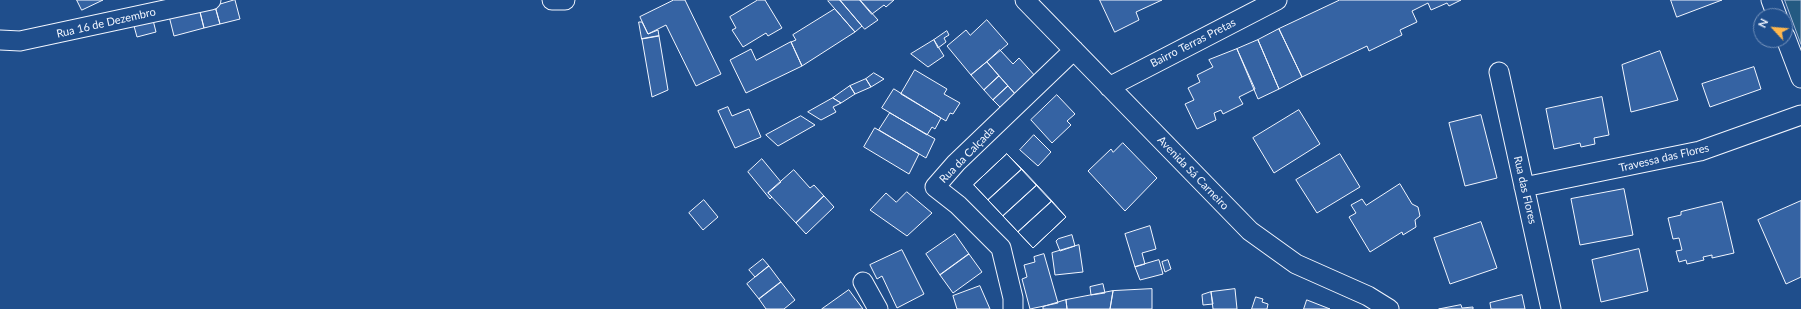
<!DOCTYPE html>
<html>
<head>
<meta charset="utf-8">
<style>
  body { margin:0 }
  #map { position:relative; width:1801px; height:309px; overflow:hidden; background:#1f4e8c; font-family:Lato,sans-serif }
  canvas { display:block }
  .north { position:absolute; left:1753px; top:8px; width:40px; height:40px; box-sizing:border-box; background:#1f4e8c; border:1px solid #7391ba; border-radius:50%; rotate:296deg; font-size:11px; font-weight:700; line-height:16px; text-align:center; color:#f2f6ff }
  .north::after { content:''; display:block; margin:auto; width:14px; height:18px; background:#ffb74d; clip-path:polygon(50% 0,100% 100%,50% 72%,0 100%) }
</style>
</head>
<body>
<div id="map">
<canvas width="1801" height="309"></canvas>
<div class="north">N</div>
</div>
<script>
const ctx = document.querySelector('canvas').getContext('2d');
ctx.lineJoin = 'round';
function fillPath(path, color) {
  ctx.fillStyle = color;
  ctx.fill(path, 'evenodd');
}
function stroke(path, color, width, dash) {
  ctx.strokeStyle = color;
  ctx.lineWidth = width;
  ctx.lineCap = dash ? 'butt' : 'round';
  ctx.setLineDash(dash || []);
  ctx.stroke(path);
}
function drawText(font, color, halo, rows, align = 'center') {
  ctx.font = font + ' Lato,sans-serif';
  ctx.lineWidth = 3;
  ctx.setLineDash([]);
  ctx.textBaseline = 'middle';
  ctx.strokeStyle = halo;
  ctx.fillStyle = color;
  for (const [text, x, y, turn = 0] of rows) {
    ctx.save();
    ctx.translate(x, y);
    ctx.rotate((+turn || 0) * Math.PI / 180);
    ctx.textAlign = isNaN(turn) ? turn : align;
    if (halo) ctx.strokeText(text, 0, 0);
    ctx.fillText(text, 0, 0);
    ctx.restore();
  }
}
const green = new Path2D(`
  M1785,0H1801V44Z`);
const building = new Path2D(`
  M77,0H103L82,10Z
  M235,0L240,19L220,24L215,6Z
  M674,0H685L721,74L696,86L666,25L648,34L640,17Z
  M758,0H765L782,28L768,36L766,33L743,47L732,30L736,28L730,17Z
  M829,0H840L862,26L855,32L828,1Z
  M840,0H860L878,20L865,29Z
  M860,0H894L886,7L884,5L872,14Z
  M1100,0H1162L1136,12L1139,20L1115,32Z
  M1340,0H1461L1449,6L1447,3L1431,10L1428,3L1412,11L1417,22L1400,30L1402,35L1369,51L1367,46L1302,77L1279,29Z
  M1671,0H1722L1677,17Z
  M214,3L220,24L204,28L199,8Z
  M199,8L204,28L174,36L169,16Z
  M835,9L855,32L802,66L791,42L796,40L793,35Z
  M153,20L156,32L137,37L134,26Z
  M987,20L1008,44L971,75L947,46L966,30L970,35Z
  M639,22H642L648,34L658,30L659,36L642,39Z
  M1279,29L1302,77L1279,89L1258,40Z
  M947,31L949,35L944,38L946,42L938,48L934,40Z
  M659,36L668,90L652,97L642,39Z
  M934,40L944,56L928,67L911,54Z
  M1258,40L1279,89L1258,99L1237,49Z
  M791,42L802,66L746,93L730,60L751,49L756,60Z
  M1237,49L1255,89L1239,97L1243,104L1223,114L1221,110L1214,113L1216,120L1197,129L1185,104L1194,100L1188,88L1200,82L1197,75L1213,67L1209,60Z
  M1000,50L1013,64L1019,58L1036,77L1016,95L987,62Z
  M1660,51L1678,100L1631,112L1622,65Z
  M987,62L999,76L984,90L971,75Z
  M1754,67L1761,89L1710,107L1702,84Z
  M915,70L947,89L944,94L960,103L953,114L950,113L946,121L901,94Z
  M874,73L884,79L871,87L866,79Z
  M999,76L1008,86L993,100L984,90Z
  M866,79L871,87L855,94L850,86Z
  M850,86L855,94L841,103L833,98Z
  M1008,86L1016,95L1001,108L993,100Z
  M894,89L941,118L935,129L932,127L927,135L882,108Z
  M1057,95L1075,114L1067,121L1071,125L1052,143L1031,120Z
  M1602,97L1609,135L1594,138L1595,144L1581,147L1580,143L1554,149L1546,109Z
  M833,98L841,103L833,107L836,112L821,120L808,112Z
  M728,107L732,116L749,109L761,137L735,148L718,111Z
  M1299,110L1320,144L1274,173L1253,138Z
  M890,113L935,139L926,158L879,130Z
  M1481,115L1497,178L1465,186L1449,123Z
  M801,116L815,125L778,146L766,135Z
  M875,128L919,154L909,174L864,147Z
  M1034,135L1051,152L1038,166L1020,150Z
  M1123,143L1157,178L1125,211L1088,171L1111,149L1113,152Z
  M1007,154L1022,169L988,200L974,185Z
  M1007,154L1066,217L1033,248L974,185Z
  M1340,154L1360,187L1317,213L1296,180Z
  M762,159L781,182L768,193L772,197L770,199L748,172Z
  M1022,169L1037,185L1003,216L988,200Z
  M794,170L810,188L814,185L824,196L796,223L768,193Z
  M1400,184L1412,204L1418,207L1420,216L1415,220L1416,227L1403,235L1402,232L1370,252L1349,217L1356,213L1351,205L1362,199L1366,205Z
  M1037,185L1052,201L1018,232L1003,216Z
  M1624,189L1633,235L1580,245L1571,199Z
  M907,192L932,213L907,236L870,210L886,193L896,202Z
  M824,196L834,207L806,234L796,223Z
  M704,200L718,217L703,230L689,213Z
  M1052,201L1066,217L1033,248L1018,232Z
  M1801,201V277L1786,284L1758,220Z
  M1722,202L1734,253L1712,258V255L1703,257L1704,260L1687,264L1686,260L1679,262L1676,251L1682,250L1679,238L1673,239L1668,218L1681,215V212Z
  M1481,222L1497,268L1450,284L1434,238Z
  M1150,226L1156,249L1142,253L1145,264L1135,267L1125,234Z
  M955,234L969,254L940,275L926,254Z
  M1072,235L1075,246L1060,251L1056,241L1058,239Z
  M1079,245L1083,272L1055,275L1052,253Z
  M1639,249L1648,291L1601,302L1592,260Z
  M902,250L924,294L897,308L882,276L877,279L870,265Z
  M969,254L982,272L953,293L940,275Z
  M1044,254L1058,303L1030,309L1022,279L1027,277L1024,265L1035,262L1034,257Z
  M763,259L769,266L755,277L749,270Z
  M1159,260L1163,274L1140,280L1135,267Z
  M1168,260L1171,269L1165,272L1162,262Z
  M769,266L781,282L759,299L747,284Z
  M781,282L795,300L784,309H766L759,299Z
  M1103,284L1105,293L1091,295L1090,287Z
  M980,286L990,309H957L953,296Z
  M1152,289V309H1110L1113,291Z
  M1235,289L1237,309H1213L1211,292Z
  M849,290L863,309H822Z
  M1113,291L1110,309H1067L1066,300Z
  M1211,292L1213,304L1203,305L1202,295Z
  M1522,295L1525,309H1491L1490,303Z
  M1256,297L1263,299L1262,302L1268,304L1267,309H1252Z
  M1066,300L1067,309H1043V307Z
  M1307,300L1330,309H1304Z
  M1461,305L1462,308L1473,307V309H1439Z`);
const minor = new Path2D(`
  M552,0H565
  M1025,0L1250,231L1296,264L1368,296L1389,309
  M1771,0L1777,16
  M1785,36L1801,78
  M0,40L20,41L211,0
  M1499,72L1551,309
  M1109,87L1277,0
  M1524,187L1700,151L1801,115
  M863,282L878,309
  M1013,309V298L1001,248L958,205L935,187L956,163L1074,50`);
const streetNames = [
  ["Rua 16 de Dezembro",106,23,-13],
  ["Bairro Terras Pretas",1193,43,-27],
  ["Rua da Calçada",967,155,-46],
  ["Travessa das Flores",1664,158,-13],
  ["Avenida Sá Carneiro",1193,173,46],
  ["Rua das Flores",1525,190,77]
];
fillPath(green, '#245a82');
stroke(green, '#a8bbd7', 1);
fillPath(building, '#3563a3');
stroke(building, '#f2f6ff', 1);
stroke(minor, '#f2f6ff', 21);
stroke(minor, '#1f4e8c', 19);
drawText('11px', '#f2f6ff', '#1f4e8c', streetNames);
</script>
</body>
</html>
